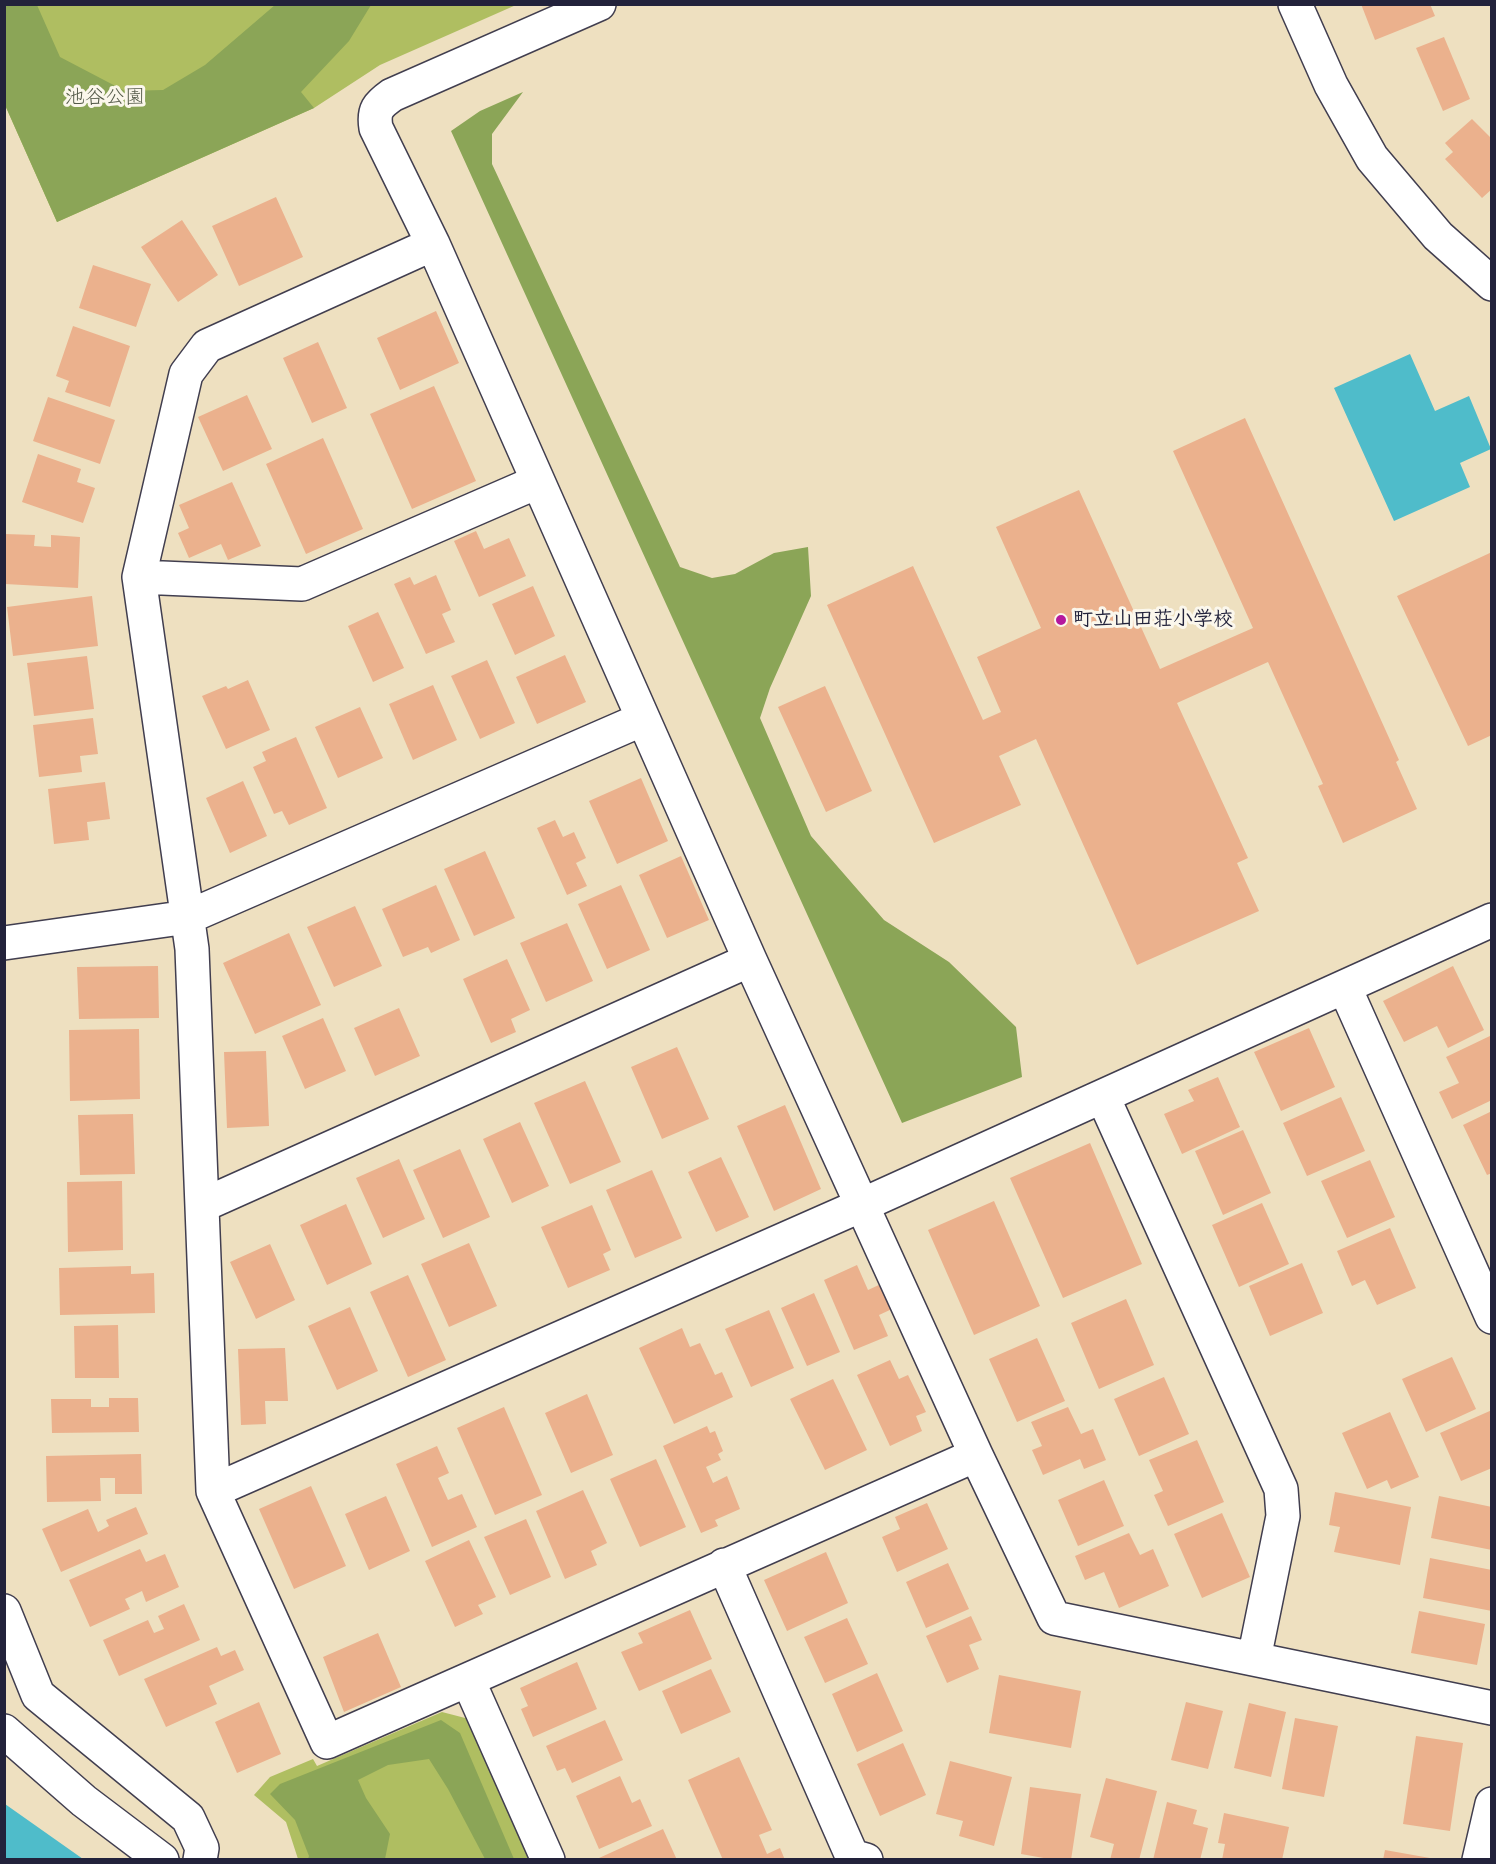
<!DOCTYPE html>
<html>
<head>
<meta charset="utf-8">
<style>
  body { margin:0 }
  #map { position:relative; width:1496px; height:1864px; overflow:hidden; background:#eee0c0; font-family:Itim,sans-serif }
  canvas { display:block }
  .frame { position:absolute; inset:0; border:6px solid #22223b; pointer-events:none }
</style>
</head>
<body>
<div id="map">
<canvas width="1496" height="1864"></canvas>
<div class="frame"></div>
</div>
<script>
const ctx = document.querySelector('canvas').getContext('2d');
ctx.lineJoin = 'round';
function fillPath(path, color) {
  ctx.fillStyle = color;
  ctx.fill(path, 'evenodd');
}
function stroke(path, color, width, dash) {
  ctx.strokeStyle = color;
  ctx.lineWidth = width;
  ctx.lineCap = dash ? 'butt' : 'round';
  ctx.setLineDash(dash || []);
  ctx.stroke(path);
}
function drawText(font, color, halo, rows, align = 'center') {
  ctx.font = font + ' Itim,"Klee One",sans-serif';
  ctx.lineWidth = 6;
  ctx.setLineDash([]);
  ctx.textBaseline = 'middle';
  ctx.strokeStyle = halo;
  ctx.fillStyle = color;
  for (const [text, x, y, turn = 0] of rows) {
    ctx.save();
    ctx.translate(x, y);
    ctx.rotate((+turn || 0) * Math.PI / 180);
    ctx.textAlign = isNaN(turn) ? turn : align;
    if (halo) ctx.strokeText(text, 0, 0);
    ctx.fillText(text, 0, 0);
    ctx.restore();
  }
}
const green = new Path2D(`
  M4,5H516L380,65L314,108L57,222L5,105Z
  M442,1712L469,1719L530,1859H298L286,1822L254,1795L270,1777L313,1759L317,1766Z`);
const forest = new Path2D(`
  M4,5H37L60,57L125,91L163,90L205,65L275,5H371L349,41L301,92L314,108L57,222L5,105Z
  M523,92L492,134V164L680,567L712,578L735,574L774,553L808,547L811,596L770,688L760,718L811,836L884,920L949,962L1016,1027L1022,1077L902,1123L451,131L480,111Z
  M441,1720L460,1733L514,1859H485L448,1789L429,1759L388,1765L358,1780L366,1798L390,1834L385,1859H308L309,1856L295,1820L270,1794L280,1784Z`);
const water = new Path2D(`
  M1410,354L1435,411L1469,396L1491,449L1460,463L1470,487L1394,521L1334,388Z
  M5,1804L83,1859H5Z`);
const building = new Path2D(`
  M1361,4H1430L1435,16L1375,40Z
  M1444,37L1470,99L1443,111L1416,48Z
  M1472,119L1492,139V189L1482,198L1445,159L1453,152L1445,143Z
  M276,197L303,257L239,286L212,226Z
  M182,220L218,275L178,302L141,247Z
  M93,265L151,284L136,327L79,308Z
  M436,311L459,363L400,390L377,338Z
  M73,326L130,346L110,407L65,392L69,381L56,376Z
  M318,342L347,408L312,423L283,358Z
  M434,386L476,481L412,509L370,414Z
  M247,395L272,449L223,471L198,417Z
  M48,397L115,420L100,464L33,441Z
  M1245,418L1399,760L1396,762L1417,809L1343,843L1318,786L1323,784L1268,662L1177,703L1248,858L1237,863L1259,911L1137,965L1036,739L999,756L1021,805L934,843L827,605L913,566L983,720L1001,712L977,657L1041,628L996,527L1079,490L1160,669L1253,628L1173,451Z
  M323,438L363,529L306,554L266,464Z
  M38,454L81,469L77,482L95,488L83,523L22,502Z
  M232,482L261,546L228,560L221,544L189,558L178,533L189,528L179,505Z
  M476,531L484,549L509,538L526,576L479,597L454,541Z
  M5,534L35,535L34,546L51,547V535L80,537L78,588L5,584Z
  M1492,552V735L1468,746L1397,596Z
  M436,575L451,610L442,614L455,642L426,654L394,584L410,577L414,585Z
  M533,586L555,636L515,655L492,604Z
  M92,596L98,646L13,656L7,607Z
  M378,612L404,668L373,682L348,626Z
  M565,655L586,702L537,724L516,677Z
  M87,656L94,709L34,716L27,663Z
  M487,660L515,723L480,739L451,676Z
  M248,680L270,730L226,749L202,696L226,686L228,689Z
  M433,685L457,740L413,760L389,704Z
  M825,686L872,791L826,812L778,707Z
  M360,707L383,758L338,778L315,727Z
  M93,718L98,754L80,756L82,772L39,777L33,725Z
  M296,737L327,808L289,825L282,811L274,814L253,767L266,761L262,752Z
  M641,778L668,841L617,864L589,801Z
  M243,781L267,836L230,853L206,798Z
  M105,782L110,819L87,822L89,840L54,844L48,789Z
  M555,820L563,837L574,832L586,858L576,863L587,886L567,895L537,828Z
  M485,851L515,918L474,936L444,869Z
  M681,856L709,920L667,938L639,875Z
  M436,885L460,940L431,953L428,947L403,957L382,909Z
  M621,885L650,950L607,969L578,904Z
  M355,906L382,966L334,987L307,927Z
  M567,923L593,981L546,1002L520,943Z
  M289,933L321,1005L255,1034L223,963Z
  M507,959L530,1010L511,1019L516,1032L491,1043L463,979Z
  M158,966L159,1018L79,1019L77,967Z
  M1453,966L1484,1030L1448,1048L1437,1026L1404,1042L1383,1001Z
  M399,1008L420,1056L375,1076L354,1028Z
  M323,1018L346,1071L305,1089L282,1036Z
  M1309,1028L1335,1087L1281,1111L1254,1052Z
  M139,1029L140,1099L70,1101L69,1030Z
  M1492,1035V1100L1452,1119L1439,1092L1459,1083L1446,1057Z
  M677,1047L709,1119L662,1139L631,1067Z
  M266,1051L269,1126L227,1128L224,1052Z
  M1218,1077L1240,1127L1182,1154L1164,1114L1194,1101L1188,1090Z
  M585,1081L621,1162L570,1184L534,1103Z
  M1341,1097L1365,1151L1307,1176L1283,1123Z
  M785,1105L821,1189L774,1211L737,1126Z
  M1492,1111V1173L1487,1175L1463,1125Z
  M133,1114L135,1174L80,1175L78,1115Z
  M520,1122L549,1186L512,1203L483,1139Z
  M1243,1130L1271,1193L1223,1215L1195,1151Z
  M1090,1143L1142,1264L1063,1298L1010,1178Z
  M460,1149L490,1217L443,1238L413,1170Z
  M721,1157L749,1217L716,1232L688,1172Z
  M399,1159L425,1219L383,1238L356,1178Z
  M1370,1160L1395,1217L1347,1238L1321,1181Z
  M652,1170L682,1238L635,1258L606,1190Z
  M122,1181L123,1250L68,1252L67,1182Z
  M994,1201L1040,1306L974,1335L928,1230Z
  M1262,1203L1289,1264L1239,1287L1212,1225Z
  M346,1204L372,1264L327,1285L300,1225Z
  M592,1205L611,1250L603,1254L610,1270L568,1288L541,1227Z
  M1390,1228L1416,1288L1377,1305L1365,1280L1352,1286L1337,1251Z
  M469,1243L497,1306L449,1327L421,1264Z
  M270,1244L295,1300L256,1319L230,1262Z
  M1302,1263L1323,1313L1270,1336L1249,1286Z
  M857,1265L868,1290L881,1284L892,1309L879,1315L888,1336L854,1350L824,1280Z
  M131,1266V1274L154,1273L155,1313L60,1315L59,1268Z
  M408,1275L446,1360L408,1377L370,1292Z
  M814,1293L840,1352L807,1366L781,1308Z
  M1126,1299L1154,1365L1099,1389L1071,1323Z
  M350,1307L378,1371L337,1390L308,1326Z
  M769,1310L794,1368L751,1387L725,1329Z
  M118,1325L119,1378H75L74,1326Z
  M682,1328L690,1347L700,1343L715,1375L722,1372L733,1397L674,1424L639,1348Z
  M1037,1338L1065,1401L1017,1422L989,1359Z
  M285,1348L288,1401H265L266,1424L241,1425L238,1349Z
  M1452,1357L1476,1409L1426,1432L1402,1379Z
  M890,1360L899,1379L908,1375L926,1412L916,1416L922,1431L890,1446L857,1375Z
  M1164,1377L1189,1434L1139,1456L1114,1399Z
  M833,1379L867,1450L825,1470L790,1399Z
  M587,1394L613,1455L571,1473L545,1413Z
  M109,1398H138L139,1432L52,1433L51,1399H91V1407H109Z
  M504,1407L542,1495L495,1515L457,1428Z
  M1068,1407L1081,1434L1093,1429L1106,1460L1084,1469L1080,1459L1043,1475L1032,1450L1042,1446L1031,1422Z
  M1492,1410V1468L1461,1481L1440,1433Z
  M1390,1412L1419,1477L1391,1489L1387,1480L1367,1489L1342,1433Z
  M707,1426L710,1433L715,1431L723,1451L718,1454L721,1460L706,1467L713,1483L727,1476L740,1509L715,1520L718,1526L701,1533L663,1446Z
  M1197,1440L1224,1502L1168,1526L1154,1495L1163,1491L1149,1460Z
  M437,1446L449,1473L438,1478L448,1500L462,1494L477,1527L432,1547L396,1464Z
  M141,1454L142,1494H115V1478H100L101,1501L47,1502L46,1456Z
  M656,1459L686,1527L640,1547L610,1479Z
  M1104,1480L1124,1526L1078,1546L1058,1500Z
  M311,1486L346,1566L294,1589L259,1509Z
  M583,1490L607,1543L591,1551L597,1565L565,1579L536,1511Z
  M1335,1492L1411,1507L1400,1565L1334,1552L1340,1527L1329,1525Z
  M386,1496L410,1551L369,1570L345,1514Z
  M1439,1496L1492,1507V1550L1431,1538Z
  M927,1503L948,1549L897,1572L882,1537L900,1529L895,1517Z
  M136,1507L148,1534L61,1572L42,1529L88,1509L98,1532L109,1526L106,1520Z
  M1222,1513L1250,1577L1202,1598L1174,1534Z
  M526,1519L551,1577L510,1595L484,1537Z
  M1129,1533L1140,1555L1153,1549L1169,1586L1119,1608L1104,1572L1085,1580L1075,1556Z
  M469,1540L496,1597L478,1605L483,1614L455,1627L425,1561Z
  M140,1549L146,1562L165,1554L179,1587L146,1602L142,1591L125,1599L130,1609L90,1627L69,1580Z
  M826,1552L848,1603L787,1631L764,1580Z
  M1430,1558L1492,1570V1611L1423,1598Z
  M948,1563L969,1609L926,1628L906,1582Z
  M184,1604L200,1640L119,1676L103,1640L148,1620L154,1633L164,1629L158,1616Z
  M690,1610L712,1659L639,1691L621,1652L643,1643L638,1633Z
  M1419,1611L1485,1624L1477,1665L1411,1653Z
  M971,1616L982,1640L969,1645L979,1669L947,1683L926,1636Z
  M847,1618L868,1664L825,1683L804,1637Z
  M378,1633L401,1687L344,1712L323,1657Z
  M217,1647L221,1656L235,1650L244,1670L209,1686L217,1704L166,1727L144,1679Z
  M577,1662L597,1709L533,1737L521,1709L528,1706L520,1688Z
  M711,1669L731,1712L681,1734L662,1691Z
  M877,1673L903,1731L857,1752L832,1694Z
  M999,1675L1081,1691L1071,1748L989,1733Z
  M259,1702L281,1754L237,1773L215,1722Z
  M1186,1702L1223,1711L1208,1769L1171,1760Z
  M1249,1703L1286,1712L1271,1777L1234,1768Z
  M1295,1718L1338,1726L1324,1797L1282,1789Z
  M605,1720L623,1760L572,1783L565,1768L557,1771L546,1746Z
  M1416,1736L1463,1743L1450,1831L1403,1824Z
  M903,1743L926,1795L880,1816L857,1764Z
  M739,1757L772,1830L759,1835L767,1854L780,1848L785,1860H723L688,1780Z
  M950,1761L1012,1777L994,1846L959,1836L963,1821L936,1814Z
  M620,1776L632,1803L640,1799L652,1826L599,1849L576,1796Z
  M1106,1778L1157,1791L1139,1860H1110L1114,1844L1090,1837Z
  M1030,1787L1081,1794L1071,1860H1055L1021,1854Z
  M1167,1802L1197,1810L1193,1824L1208,1828L1200,1860H1153Z
  M1224,1813L1289,1827L1282,1860H1222L1225,1844L1218,1843Z
  M663,1829L677,1860H600L599,1858Z
  M1385,1850L1430,1858V1860H1383Z`);
const minor = new Path2D(`
  M599,4L392,95C378,105 373,110 376,128L433,244L750,960L976,1455L1054,1618L1492,1708
  M1295,4L1331,85L1372,158L1438,236L1492,284
  M433,244L207,346L186,374L139,577L192,949L213,1491L327,1742L976,1455
  M139,577L302,584L537,482
  M4,943L188,917L643,719
  M1345,988L1492,1317
  M1103,1097L1281,1489L1283,1516L1254,1659
  M203,1205L750,960
  M213,1491L862,1205L1492,920
  M724,1565L852,1856L866,1860
  M4,1611L38,1695L188,1818L202,1848L200,1860
  M468,1680L548,1860
  M4,1731L84,1801L162,1860
  M1479,1860L1492,1804`);
const markers = [
  [1061,620,6,"#b5179e"]
];
const parkNames = [
  ["池谷公園",105,98]
];
const poiNames = [
  ["町立山田荘小学校",1073,620]
];
fillPath(green, '#afbe61');
fillPath(forest, '#8ba557');
fillPath(water, '#4fbcca');
fillPath(building, '#ebb18d');
stroke(minor, '#413e4f', 36);
stroke(minor, '#fff', 33);
for (const [x, y, r, color] of markers) {
  const dot = new Path2D();
  dot.arc(x, y, r, 0, 2 * Math.PI);
  ctx.fillStyle = color;
  ctx.fill(dot);
  stroke(dot, '#fbf7ec', 2);
}
drawText('20px', '#535948', '#fbf7ec', parkNames);
drawText('bold 20px', '#22223b', '#fbf7ec', poiNames, 'left');
</script>
</body>
</html>
